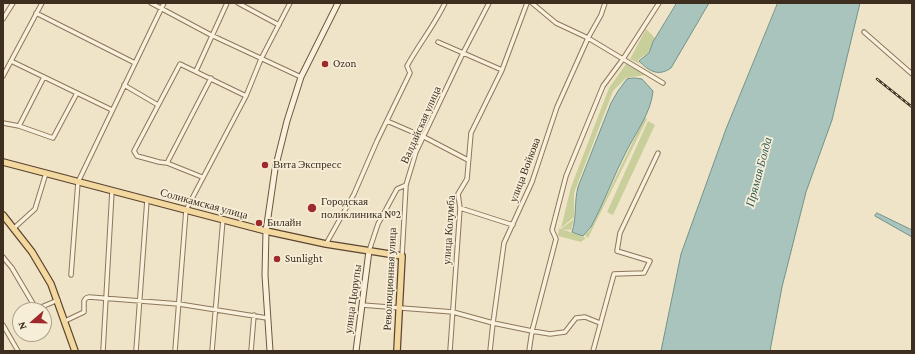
<!DOCTYPE html>
<html>
<head>
<meta charset="utf-8">
<style>
  body { margin:0 }
  #map { position:relative; width:915px; height:354px; overflow:hidden; background:#f0e4c8; font-family:"Crimson Pro",serif }
  canvas { display:block }
  .frame { position:absolute; inset:0; border:4px solid #3d2e20; pointer-events:none }
  .north { position:absolute; left:12px; top:302px; width:40px; height:40px; box-sizing:border-box; background:#f7eed8; border:1px solid #ada18e; border-radius:50%; rotate:250deg; font-size:11px; font-weight:700; line-height:16px; text-align:center; color:#3d2e20 }
  .north::after { content:''; display:block; margin:auto; width:14px; height:18px; background:#9e2a2b; clip-path:polygon(50% 0,100% 100%,50% 72%,0 100%) }
</style>
</head>
<body>
<div id="map">
<canvas width="915" height="354"></canvas>
<div class="frame"></div>
<div class="north">N</div>
</div>
<script>
const ctx = document.querySelector('canvas').getContext('2d');
ctx.lineJoin = 'round';
function fillPath(path, color) {
  ctx.fillStyle = color;
  ctx.fill(path, 'evenodd');
}
function stroke(path, color, width, dash) {
  ctx.strokeStyle = color;
  ctx.lineWidth = width;
  ctx.lineCap = dash ? 'butt' : 'round';
  ctx.setLineDash(dash || []);
  ctx.stroke(path);
}
function drawText(font, color, halo, rows, align = 'center') {
  ctx.font = font + ' "Crimson Pro",serif';
  ctx.lineWidth = 3.5;
  ctx.setLineDash([]);
  ctx.textBaseline = 'middle';
  ctx.strokeStyle = halo;
  ctx.fillStyle = color;
  for (const [text, x, y, turn = 0] of rows) {
    ctx.save();
    ctx.translate(x, y);
    ctx.rotate((+turn || 0) * Math.PI / 180);
    ctx.textAlign = isNaN(turn) ? turn : align;
    if (halo) ctx.strokeText(text, 0, 0);
    ctx.fillText(text, 0, 0);
    ctx.restore();
  }
}
const green = new Path2D(`
  M646,29L655,38L648,53L638,60L640,64L630,59Z
  M626,64L645,75L626,78L613,91L574,193V217L561,228L571,187L609,88Z
  M645,117L647,119L588,238L585,235L590,230Z
  M648,121L655,125L613,215L607,212Z
  M574,219L571,230L562,229L586,238L581,242L558,236L559,228L561,229Z`);
const water = new Path2D(`
  M677,3H709L671,68C658,77 649,71 639,61L649,53L653,42Z
  M778,3H860L832,120L806,192L782,287L770,351H661L681,254L726,129Z
  M635,78L642,79L653,91C651,113 636,132 626,152C613,177 604,203 591,227L583,236L577,234L572,232C577,217 574,202 578,187L611,103L618,91L627,79Z
  M877,213L912,230V237L875,216Z`);
const street = new Path2D(`
  M151,3L211,35L301,77
  M238,3L279,25
  M532,3L556,23L588,38L663,83
  M36,13L135,63
  M3,19L13,3
  M864,32L912,74
  M438,42L502,70
  M11,61L112,110
  M196,71L227,3
  M3,76L42,3
  M124,85L158,105
  M387,121L424,137L468,160
  M3,123L19,126L53,138L77,93
  M19,126L44,77
  M167,163L211,78
  M202,177L167,163L159,162L137,156L134,151L180,64L246,96
  M460,208L513,225
  M13,229L35,209L46,173
  M326,244L354,194L377,141L410,73L407,66C419,44 434,26 445,3
  M369,251L378,224L397,189L406,185L416,152L463,53L489,3
  M402,256L406,185
  M3,257L12,268L35,307L39,308L58,300
  M71,275L78,182L164,3
  M362,305L453,312L493,323L532,331L550,334L565,332L576,318L585,317L600,323
  M65,321L84,312V301L86,298L89,297L179,304L267,318
  M3,325L18,351
  M103,351L112,191
  M136,351L147,200
  M175,351L186,210L246,96L261,59L290,3
  M212,351L223,219
  M251,351L254,315
  M450,351L460,208L458,194L467,179L471,133L502,70L527,3
  M490,351L493,323L504,243L532,182L557,107L588,38L601,15L605,3
  M529,351L532,331L556,239L552,230L566,176L603,86L623,59L659,3
  M593,351L614,274L644,273L650,261L617,251L620,233L658,153`);
const secondary = new Path2D(`
  M270,351L265,275L266,231L275,169L287,121L301,77L338,3
  M356,351L369,251`);
const primary = new Path2D(`
  M3,162L266,231L326,244L402,256L397,351
  M3,215L32,252L51,284L75,351`);
const rail = new Path2D(`
  M877,79L912,107`);
const markers = [
  [325,64,4,"#9e2a2b"],
  [265,165,4,"#9e2a2b"],
  [312,208,5,"#9e2a2b"],
  [259,223,4,"#9e2a2b"],
  [277,259,4,"#9e2a2b"]
];
const poiNames = [
  ["Ozon",333,64],
  ["Вита Экспресс",273,165],
  ["Городская",321,202],
  ["поликлиника №2",321,215],
  ["Билайн",267,223],
  ["Sunlight",285,259]
];
const streetNames = [
  ["Валдайская улица",421,125,-66],
  ["улица Войкова",525,170,-69],
  ["Соликамская улица",204,204,15],
  ["улица Колумба",449,230,-86],
  ["Революционная улица",390,279,-87],
  ["улица Цюрупы",353,299,-82]
];
const waterNames = [
  ["Прямая Болда",759,172,-75]
];
fillPath(green, '#c9cf9b');
fillPath(water, '#a9c4bc');
stroke(water, '#6f938a', 1);
stroke(street, '#8d765c', 5.5);
stroke(secondary, '#6f573f', 7);
stroke(primary, '#5b4430', 8);
stroke(street, '#faf1dc', 3.5);
stroke(secondary, '#faf1dc', 5);
stroke(primary, '#f3d9a0', 5.5);
stroke(rail, '#3d2e20', 2.5);
stroke(rail, '#f7eed8', 1, [3]);
for (const [x, y, r, color] of markers) {
  const dot = new Path2D();
  dot.arc(x, y, r, 0, 2 * Math.PI);
  ctx.fillStyle = color;
  ctx.fill(dot);
  stroke(dot, '#f7eed8', 1.5);
}
drawText('11px', '#3d2e20', '#f7eed8', poiNames, 'left');
drawText('11px', '#3d2e20', '#f7eed8', streetNames);
drawText('italic 12px', '#2f5d5a', '#f7eed8', waterNames);
</script>
</body>
</html>
